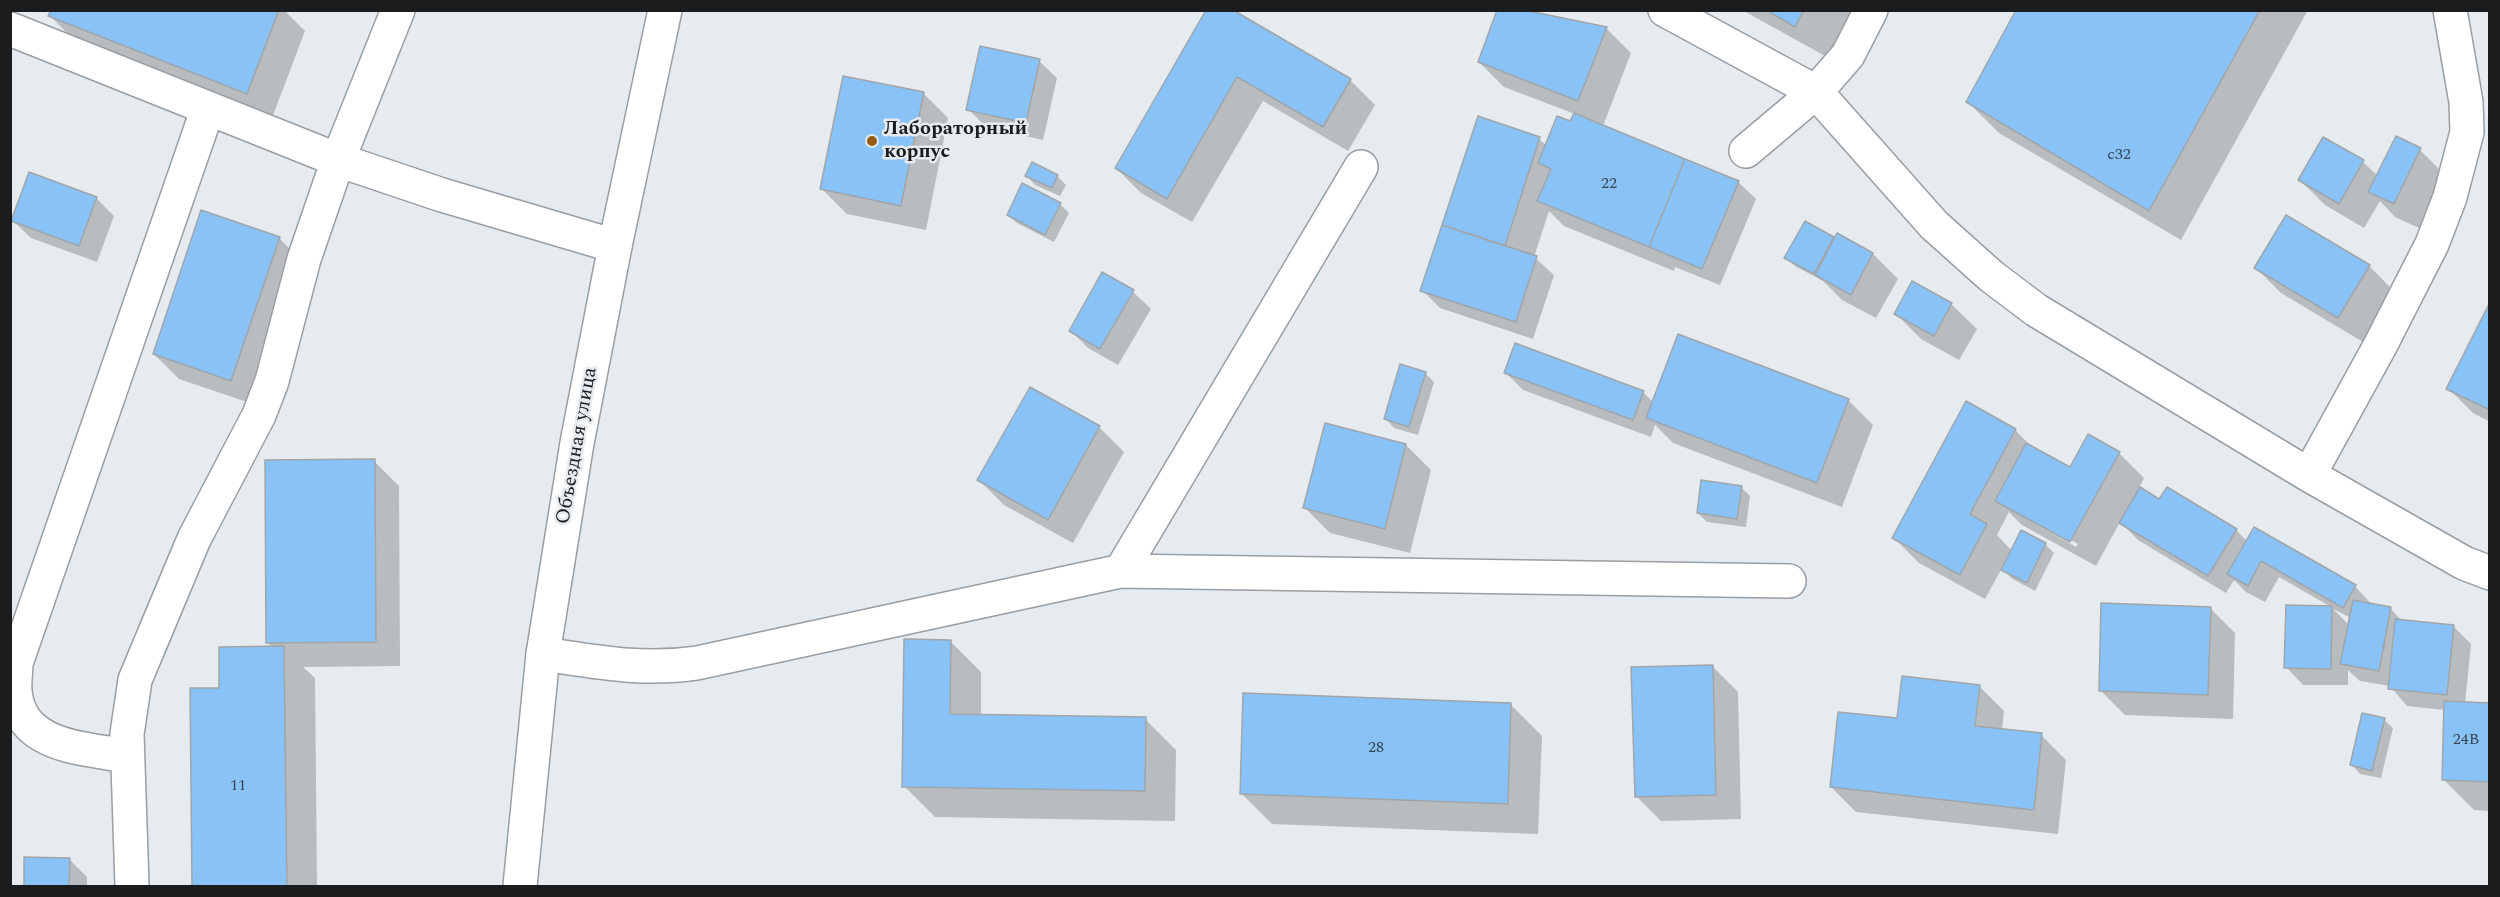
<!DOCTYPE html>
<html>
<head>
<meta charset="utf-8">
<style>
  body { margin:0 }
  #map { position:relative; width:2500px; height:897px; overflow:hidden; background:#e6ebef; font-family:Spectral,serif }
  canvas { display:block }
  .frame { position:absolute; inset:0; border:12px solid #1a1c1e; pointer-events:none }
</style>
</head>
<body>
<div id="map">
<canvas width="2500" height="897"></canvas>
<div class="frame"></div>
</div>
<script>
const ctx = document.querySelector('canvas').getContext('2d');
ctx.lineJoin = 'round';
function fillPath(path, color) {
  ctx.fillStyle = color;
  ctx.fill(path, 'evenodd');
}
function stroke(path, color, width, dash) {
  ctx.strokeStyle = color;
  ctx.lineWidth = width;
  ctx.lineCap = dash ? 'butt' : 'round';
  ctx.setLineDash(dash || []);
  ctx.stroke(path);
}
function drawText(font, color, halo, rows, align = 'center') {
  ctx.font = font + ' Spectral,serif';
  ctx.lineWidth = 5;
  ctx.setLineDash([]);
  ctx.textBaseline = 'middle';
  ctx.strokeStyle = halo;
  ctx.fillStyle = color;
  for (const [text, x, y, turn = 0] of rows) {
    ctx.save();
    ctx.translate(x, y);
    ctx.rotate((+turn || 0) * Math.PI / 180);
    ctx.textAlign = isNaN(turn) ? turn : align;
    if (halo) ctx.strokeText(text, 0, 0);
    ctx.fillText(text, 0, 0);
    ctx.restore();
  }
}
const shadow = new Path2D(`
  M52,10H284L305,31L272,118L75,41L50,16Z
  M1208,10L1350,80L1375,105L1348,151L1263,101L1192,222L1141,193L1116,168Z
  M1742,10H1852L1827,57Z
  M2018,10H2308L2181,240L1999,133L1968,102Z
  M1606,28L1631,53L1603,126L1738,182L1756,199L1720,285L1675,267L1674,271L1564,226L1549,211L1534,257L1554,275L1533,339L1440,308L1422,290L1539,139L1547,146L1571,123L1575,114L1504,87L1479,62Z
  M1039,61L1057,78L1043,140L986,127L968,109Z
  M923,93L948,118L926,230L847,214L822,189Z
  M2397,138L2420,150L2445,175L2419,228L2395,217L2380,201L2364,228L2325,205L2300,180L2363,162L2378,176Z
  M1027,176H1057L1066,185L1060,196L1035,185Z
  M1023,185L1061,205L1069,213L1054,242L1017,223L1008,215Z
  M96,198L114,216L97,262L31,238L13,221Z
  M1838,235L1873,254L1898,279L1876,318L1842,300L1823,281L1795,266L1786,257L1833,238L1835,240Z
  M279,238L304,263L256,405L179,379L154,354Z
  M2369,266L2394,291L2363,342L2281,293L2256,268Z
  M1913,283L1951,304L1977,329L1959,360L1921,339L1896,314Z
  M1133,292L1151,309L1118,365L1088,348L1071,331Z
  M2490,305V422L2473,413L2448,388Z
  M1425,373L1434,382L1418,435L1394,428L1386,419Z
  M1506,373L1643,392L1654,403L1848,400L1873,425L1842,507L1673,443L1655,425L1651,437L1523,390Z
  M1099,427L1124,452L1073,543L1004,505L979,480Z
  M2015,430L2034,449L2071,469L2119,453L2144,478L2139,488L2160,501L2236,530L2247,541L2355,586L2372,605L2390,608L2403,622L2454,627L2471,644L2465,703L2490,704V811L2474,810L2443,779L2445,710L2407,706L2390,686L2360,681L2348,670V685H2303L2286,667L2287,607L2333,608L2279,577L2265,602L2246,592L2234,580L2226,593L2138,540L2120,522L2096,566L2022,525L2009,512L1997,535L2012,551L2022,532L2046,545L2054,553L2035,591L2011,578L2002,568L1985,599L1919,563L1894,538ZM2025,515L2078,544L2076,547L2025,518ZM2333,609L2351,618L2349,625Z
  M1406,445L1431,470L1410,553L1330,533L1305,508Z
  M374,461L399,486L400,666L303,667L315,678L317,886H194L191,690L221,689L273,648L267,642Z
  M1741,487L1750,496L1746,527L1707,522L1698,513Z
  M2210,608L2235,633L2233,719L2125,715L2100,690Z
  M950,641L981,672V716L1145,719L1176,750L1175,821L935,817L904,786Z
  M1713,667L1738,692L1741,819L1661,821L1636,796Z
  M1979,686L2004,711L2002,731L2041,735L2066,760L2058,834L1856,812L1831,787Z
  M1511,705L1542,736L1538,834L1272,824L1241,793Z
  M2384,720L2393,728L2381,778L2360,774L2352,765Z
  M26,858L69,859L87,877V886H25Z`);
const building = new Path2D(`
  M51,10H279L247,94L48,16Z
  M1206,10H1233L1351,79L1323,127L1237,77L1167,199L1115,168Z
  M1497,10H1524L1607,27L1578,101L1478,62Z
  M1766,10H1804L1795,27Z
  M2016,10H2260L2149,211L1966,102Z
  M980,46L1040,59L1026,123L966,110Z
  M843,76L924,92L901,206L820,189Z
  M1574,113L1685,159L1649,247L1537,201L1551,169L1538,163L1557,116L1570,121Z
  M1478,116L1540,137L1505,246L1442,225Z
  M2396,136L2421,148L2394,204L2368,192Z
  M2323,137L2364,160L2339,204L2298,180Z
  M1685,159L1739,181L1702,269L1649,247Z
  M1032,162L1058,175L1052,188L1025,176Z
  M29,172L97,197L79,246L11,221Z
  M1022,183L1061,203L1045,235L1007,215Z
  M201,210L280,237L231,381L153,354Z
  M2286,215L2370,265L2338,318L2254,268Z
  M1805,221L1834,237L1814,274L1784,258Z
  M1442,225L1537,256L1516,322L1420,291Z
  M1837,233L1873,253L1851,295L1815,275Z
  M1102,272L1134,290L1100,349L1069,331Z
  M1912,281L1952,303L1934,336L1894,314Z
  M2490,302V410L2446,389Z
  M1678,334L1849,399L1817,483L1646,418Z
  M1515,343L1644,391L1633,420L1504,373Z
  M1400,364L1426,372L1409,427L1384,419Z
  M1030,387L1100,426L1048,520L977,480Z
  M1966,401L2016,429L1970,514L1987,524L1960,575L1892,538Z
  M1325,423L1406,444L1385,529L1303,508Z
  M2088,434L2120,452L2070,542L1995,501L2026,443L2070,467Z
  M375,459L376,642L266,643L265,460Z
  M1701,480L1742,486L1737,519L1697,513Z
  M2140,487L2159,499L2167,487L2237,529L2208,576L2119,523Z
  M2254,527L2356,585L2343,608L2261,561L2248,586L2227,574Z
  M2021,530L2046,543L2027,583L2001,570Z
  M2353,600L2391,607L2379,671L2340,664Z
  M2101,603L2211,607L2208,695L2099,691Z
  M2286,605L2332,606L2331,669L2284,668Z
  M2395,619L2454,625L2447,695L2388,689Z
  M904,639L951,640L950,714L1146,717L1145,791L902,787Z
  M284,646L287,886H192L190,688H219V647Z
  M1713,665L1716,795L1635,797L1631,667Z
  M1902,676L1980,685L1975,726L2042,733L2034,810L1830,787L1838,712L1897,718Z
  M1243,693L1511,703L1508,804L1240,794Z
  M2444,701L2490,703V782L2442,780Z
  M2362,713L2385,718L2372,771L2350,765Z
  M24,857L70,858L69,886H24Z`);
const minor = new Path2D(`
  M1665,10L1816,92L1934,225L1991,276L2036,310L2309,475L2464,563L2490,573
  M10,29L338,160L442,195L615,246
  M1746,151L1816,92L1848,55L1871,10
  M2309,475L2380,346L2432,244L2450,197L2467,132L2466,102L2450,10
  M1121,571L1361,167
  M543,654C598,662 642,671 697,663L1121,571L1789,581
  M127,756C84,748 20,748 15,691C14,682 16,672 16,663L208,108
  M132,886L127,734L135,680L194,539L259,415L272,381L304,259L338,160L398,10`);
const major = new Path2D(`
  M520,886L543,654L577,443L615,246L665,10`);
const markers = [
  [872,141,6,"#925b12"]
];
const numberNames = [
  ["с32",2119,156],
  ["22",1609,185],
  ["24В",2466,741],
  ["28",1376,749],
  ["11",238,787]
];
const poiNames = [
  ["Лабораторный",884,130],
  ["корпус",884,153]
];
const streetNames = [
  ["Объездная улица",578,446,-80]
];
fillPath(shadow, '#0003');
fillPath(building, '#88c2f7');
stroke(building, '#a0a5a9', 1.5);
stroke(minor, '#999ea2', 36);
stroke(major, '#999ea2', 36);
stroke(minor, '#fff', 33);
stroke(major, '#fff', 33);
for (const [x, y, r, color] of markers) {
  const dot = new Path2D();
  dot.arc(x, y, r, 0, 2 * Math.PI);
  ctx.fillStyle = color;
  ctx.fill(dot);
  stroke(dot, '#e6ebef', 2);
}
drawText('16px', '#364654', null, numberNames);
drawText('bold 20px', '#1a1c1e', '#e6ebef', poiNames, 'left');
drawText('20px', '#1a1c1e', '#e6ebef', streetNames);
</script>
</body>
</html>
